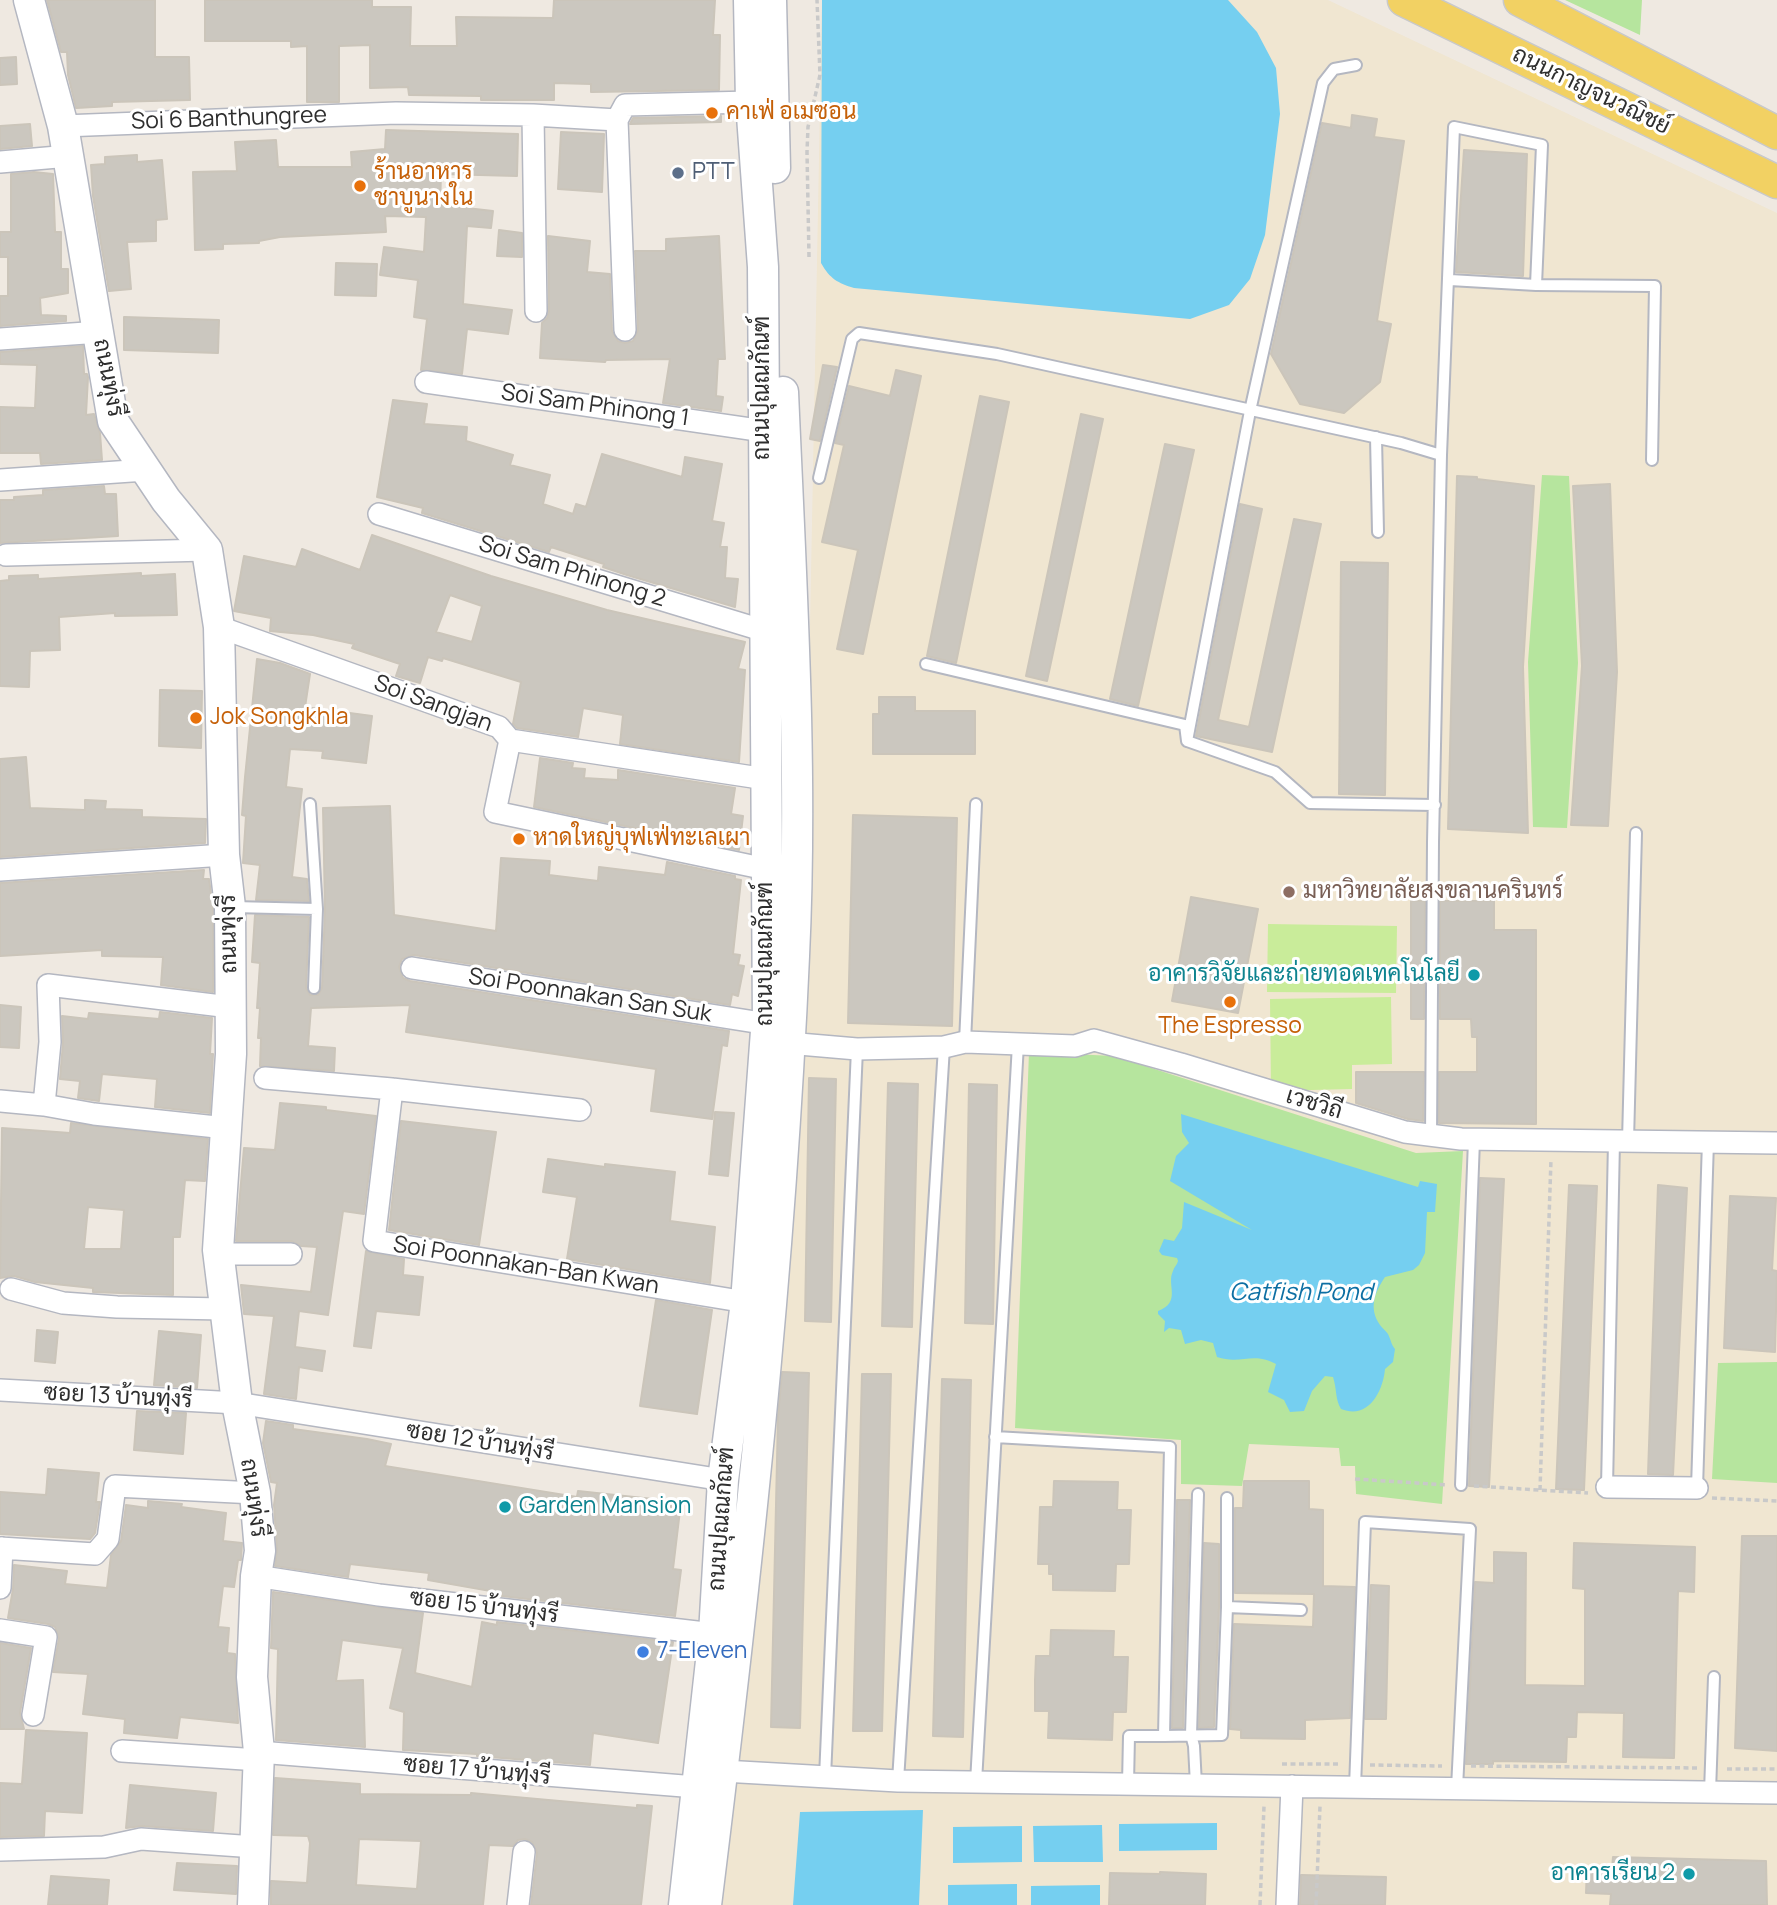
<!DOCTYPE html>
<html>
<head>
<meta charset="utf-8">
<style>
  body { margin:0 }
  canvas { display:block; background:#efe9e1 }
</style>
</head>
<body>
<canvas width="1777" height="1905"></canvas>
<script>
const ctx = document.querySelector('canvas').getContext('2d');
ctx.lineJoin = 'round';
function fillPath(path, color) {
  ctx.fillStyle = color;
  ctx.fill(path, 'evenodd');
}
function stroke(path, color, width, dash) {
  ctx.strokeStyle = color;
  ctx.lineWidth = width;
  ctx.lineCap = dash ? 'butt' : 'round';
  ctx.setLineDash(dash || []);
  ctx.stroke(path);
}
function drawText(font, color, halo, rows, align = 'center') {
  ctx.font = font + ' Manrope,Sarabun,sans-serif';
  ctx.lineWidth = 6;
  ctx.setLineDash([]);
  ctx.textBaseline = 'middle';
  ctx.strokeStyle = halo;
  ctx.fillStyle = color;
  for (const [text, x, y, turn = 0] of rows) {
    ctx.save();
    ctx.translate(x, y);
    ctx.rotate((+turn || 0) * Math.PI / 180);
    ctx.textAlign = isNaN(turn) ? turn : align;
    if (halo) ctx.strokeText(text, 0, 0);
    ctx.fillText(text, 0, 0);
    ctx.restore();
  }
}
const education = new Path2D(`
  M822,0H1328L1777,213V1905H719L809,678Z`);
const green = new Path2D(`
  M1565,0H1642L1640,35Z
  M1542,475L1569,476L1578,663L1567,828L1533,827L1528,662Z
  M1029,1052L1114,1056L1416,1153L1463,1151L1442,1504L1356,1494L1355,1466H1341L1339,1448L1249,1444L1242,1486L1181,1484V1440L1015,1428Z
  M1777,1362V1483L1712,1479L1718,1363Z`);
const pitch = new Path2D(`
  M1268,924L1397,926L1396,993L1267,992Z
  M1391,997L1392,1064L1352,1065V1089L1271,1091L1270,999Z`);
const water = new Path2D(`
  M822,0H1228L1257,32L1276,68L1280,114L1265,235L1250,279L1229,305L1190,319L854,288C838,283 830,279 821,263Z
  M1181,1114L1418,1187L1420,1181L1437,1184L1435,1212H1427L1425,1253L1419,1265L1413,1270L1385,1277C1375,1292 1368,1308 1380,1325C1382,1328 1386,1331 1388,1334C1391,1340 1391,1344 1395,1349L1393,1362L1385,1369C1383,1392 1368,1420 1341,1409C1335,1399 1337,1389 1333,1377L1325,1376L1312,1391L1304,1411L1290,1412L1284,1400L1268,1392L1276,1364C1253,1351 1241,1365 1217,1357L1213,1343L1201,1340L1185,1344L1181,1330L1169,1328L1164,1332L1165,1321L1158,1314V1311C1182,1302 1166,1285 1173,1271C1174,1267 1177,1265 1178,1261L1177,1258L1162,1255L1159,1251L1164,1239L1174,1241L1182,1228L1184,1202L1252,1230L1170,1181L1176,1156L1189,1143L1182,1132Z
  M923,1810L919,1905H793L800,1812Z
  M1217,1823V1850L1119,1851V1824Z
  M1102,1825L1103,1862H1034L1033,1826Z
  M1022,1826V1862L953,1863V1827Z
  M1017,1884V1905H948V1885Z
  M1100,1885V1905H1031V1886Z`);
const building = new Path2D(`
  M47,0H155V57H189L190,100L112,102V106L76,108L68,75L67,52H61Z
  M205,0H372V7H411L410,46H457L456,17L553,18L554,0H715L713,35H720L719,90L591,92V84L554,83V100H481V96L409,95L408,87L370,88V45L339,46V102H307V46L291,47V41H205Z
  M16,57L17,84L0,85V58Z
  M1352,115L1377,119L1374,137L1404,141L1377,321L1391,324L1380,382L1344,413L1300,404L1271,354L1322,123L1351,128Z
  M721,116V122L630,124L633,118Z
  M30,124L32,146L0,149V126Z
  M386,130L518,134L517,176L441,174L440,205L493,211L491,228L467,226L463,304L512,310L508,334L467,329L462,374L421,370L427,319L414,317L418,280L380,275L384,247L424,252L426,217L385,216L386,232L280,237L259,241V243L223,244V249L195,250L193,172L237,171L235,142L276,140L278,167H352L351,152L385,149Z
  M561,132L604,134L602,192L558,189Z
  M1464,150L1527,154L1523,276L1456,272Z
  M137,155V162L162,160L167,219L156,220V241L127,242L131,289L109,291L93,196L91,165L105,164V157Z
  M34,172L53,174L55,232H61V269H68V293L40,298L41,315L66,316V321L0,326V296H8V257H0V232H11V174Z
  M499,230L522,233V257L497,256Z
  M548,236L590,241L587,272L610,274L612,331L618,341L625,343L633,341L638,330L635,251H666V239L719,236L725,359H718L716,396L723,397L721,411L663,403L670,359L606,360L605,362L540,358L542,323L547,318L549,311Z
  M336,263L377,264L376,296L335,295Z
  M124,317L219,320L218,353L124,350Z
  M83,346L84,374H87L88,377L86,415L94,414L100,433L102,460L41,464L40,453H0V407L35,408L37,365L0,364V352Z
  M823,365L837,367L820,441L810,439Z
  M896,370L921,376L863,654L837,649L858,550L822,542L844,445L835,443L849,386L890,396Z
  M980,396L1009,402L956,663L927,656Z
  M393,400L427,404L424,424L467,427L466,441L513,455L510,465L550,475L543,504L573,514L576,504L586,507L602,454L682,477L685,457L722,464L712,521L724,523L720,547H727L725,578L738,579L735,607L627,575L603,567L604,564L551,547L549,552L422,513L423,508L377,497Z
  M1081,414L1103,419L1047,681L1026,676Z
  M1165,444L1194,450L1138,706L1110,699Z
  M1457,476L1477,477V479L1534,486L1523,667L1528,833L1448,829Z
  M1610,484L1617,672L1608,826L1571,825L1582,666L1573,486Z
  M104,486L105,494H116L118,536L0,543V500H14V497L43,495V490Z
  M1240,504L1262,509L1218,720L1249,727L1294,519L1321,524L1272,752L1196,736Z
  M372,535L491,576L607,610L745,642L738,669L745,670L739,762L620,744L623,715L583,708L578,737L517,728L513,724L521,682L443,658L442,661L428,657L420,683L396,676L400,664L352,648L354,644L313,635L270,631L271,618L234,611L244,556L296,567L302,549L360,570ZM450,595L482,606L472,642L436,632Z
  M1341,562L1388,563L1385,795L1339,794Z
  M141,573V576L175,574L177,615L115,616V613L59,617L60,650L30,651L29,687L0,686V581L9,580V576L38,575V579Z
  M257,659L280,663L310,674L305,707L372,716L366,763L322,758L323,751L290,749L286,787L302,789L292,877L307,879L309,901L256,900L260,865L243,863L246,816L242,815L245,777Z
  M160,690L202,691L201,748L159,746Z
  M879,697H915V711H975V754H873V714H879Z
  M26,757L30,808L85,810V800L106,801L105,809L142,810V817L206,819L205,843L0,857V759Z
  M540,758L573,763L572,768L585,769L584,778L618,780V770L735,788L731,814L743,816L739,850L534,807Z
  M390,806L394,915L496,931L501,858L550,861L549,875L598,881L599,867L665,875L667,862L735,876V879L741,880L733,954L740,955L738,965L744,966L738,996L732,994L730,1005L414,955L402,959L399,967L403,978L410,981L729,1031L727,1046L722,1045L712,1119L651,1111L656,1069L406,1032L410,1005L311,1008L308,1046L335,1048L334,1071L260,1066L261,1038H258L260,1008H257L260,963L252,962L255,915L309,917L306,988L310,995H318L322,988L325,909L323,808Z
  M853,815L957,818L952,1026L848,1023Z
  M204,870L203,879H209L213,908V992L161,985L163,957L102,956V950L0,956V883Z
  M1191,897L1258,909L1238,1013L1172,1001Z
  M1411,901H1425L1424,1019H1411Z
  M1440,901H1494V930H1536V1124L1439,1123V1072H1477V1037H1472L1471,1019H1440Z
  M0,1005L21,1007L19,1048L0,1047Z
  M160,1012L212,1018L210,1054H213L210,1113L155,1107L157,1079L102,1074L99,1101L78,1098L80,1081L60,1079L63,1043L62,1016L88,1019L89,1013L159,1019Z
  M1356,1072H1424L1423,1121L1408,1119L1356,1103Z
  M809,1078L836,1079L831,1322L805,1321Z
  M888,1083L918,1084L912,1327L882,1326Z
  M969,1084L997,1085L993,1324L965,1323Z
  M280,1103L326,1107V1110L376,1116L364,1214L343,1211L328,1315L299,1311L295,1347L325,1351L322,1371L299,1367L296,1399L264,1394L274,1316L244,1314L241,1285L311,1292L317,1247L301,1246L291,1241H236L244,1148L275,1150Z
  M715,1112L734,1113L728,1176L709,1174Z
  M401,1121L496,1132L479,1245L389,1230Z
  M71,1123L208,1139L205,1181L185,1180L180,1237H173V1295L93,1292V1288L35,1282L14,1276L0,1278L2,1128L70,1133ZM88,1207L124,1210L121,1249H84Z
  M548,1159L605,1167V1164L675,1172L670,1221L715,1227L710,1283L567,1259L577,1197L543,1192Z
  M1480,1178L1504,1179L1489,1487L1469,1486Z
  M1569,1185L1597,1186L1584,1490L1556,1489Z
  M1658,1185L1687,1188L1673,1475L1648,1474Z
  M1730,1196L1776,1198L1772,1270L1777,1271L1775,1352L1724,1348Z
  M366,1251L404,1259L403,1275L423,1277L419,1315L376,1311L371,1348L354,1346Z
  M656,1300L712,1310L697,1414L640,1406Z
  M37,1330L58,1332L55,1363L35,1361Z
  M159,1331L201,1335L197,1388L154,1385Z
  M782,1372L809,1373L800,1728L771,1727L778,1416Z
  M862,1374H891L882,1731H853Z
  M942,1379L971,1380L963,1737L933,1736Z
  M137,1411L186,1413L183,1454L134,1450Z
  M266,1421L293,1425V1429L367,1439L391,1444L385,1466L577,1497L578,1491L681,1502L673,1569L681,1570L675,1616L502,1596V1593L428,1580L429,1573L350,1564L348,1577L275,1566L277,1550L274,1505L277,1483L271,1482L263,1443Z
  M48,1469L99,1473L96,1502H100L95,1533L90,1539L0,1534V1492L46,1495Z
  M1054,1481L1118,1482L1117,1510H1131L1129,1564H1116L1115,1591L1053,1590V1574H1049V1564H1038L1040,1507H1053Z
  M1244,1481H1309V1509L1323,1510V1586L1355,1587L1350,1718L1305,1720V1739L1241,1738V1730L1230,1729L1234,1624L1313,1627L1314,1594L1235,1593V1508H1243Z
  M1177,1500H1190L1183,1728H1172Z
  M148,1501L182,1504L181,1507L226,1513L223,1541L242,1543L241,1560H238L234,1587L223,1586L218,1627L229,1628L227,1653L235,1654L238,1723L180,1717L177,1738L124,1733L125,1719L83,1714L88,1674L53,1672L59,1638L55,1627L48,1624L8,1618L13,1589L14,1565L67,1571L65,1584L107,1588L111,1555L121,1541L126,1505L148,1508Z
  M1742,1536H1777V1751L1735,1748Z
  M1204,1543L1219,1544V1607L1214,1727L1199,1728Z
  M1574,1543L1695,1547L1694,1592L1678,1591L1674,1758L1623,1757L1624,1713L1577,1712L1576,1737H1567L1566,1762L1493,1761V1764H1466L1475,1582L1494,1583V1552L1526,1553L1525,1685L1585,1686V1589L1573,1588Z
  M1371,1585L1389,1586L1386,1719H1365Z
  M273,1592L423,1613L415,1673L472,1687L482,1622L497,1625V1622L673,1642L658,1743L593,1733L590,1765L477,1756V1754L403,1750L404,1712L390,1708L403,1648L342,1640L336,1681L363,1680L365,1747L276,1740L278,1649L271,1648Z
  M1051,1630L1114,1631L1113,1657H1128L1126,1712H1113L1112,1740L1048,1738L1049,1711H1035V1680L1036,1656H1050Z
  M0,1643L31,1648L20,1713L24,1729H0Z
  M26,1730L87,1733L82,1813L45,1811L44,1836L0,1837V1783L22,1784Z
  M275,1778L360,1784V1794L471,1795V1793L637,1808V1805L652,1806L641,1905H531L537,1853L532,1842L525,1839L518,1840L513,1846L489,1845L483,1905H271V1881L307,1883L310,1843L308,1836L273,1835ZM359,1839L421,1841L417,1889L356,1885Z
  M130,1785L216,1793L213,1831L142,1826L126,1828Z
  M1613,1857L1766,1861L1767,1905H1610L1611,1894L1586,1893L1587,1868L1612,1869Z
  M177,1863L237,1866L236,1894L174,1890Z
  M1160,1872L1206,1874L1205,1905H1109L1110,1873L1160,1874Z
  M1301,1875L1386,1877L1385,1905H1300Z
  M51,1876L109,1880L107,1905H48Z`);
const path = new Path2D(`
  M809,257L807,152L808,127L820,75L817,0
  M1355,1479L1448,1485
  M1474,1486L1588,1493
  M1540,1490L1551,1159
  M1712,1498L1777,1501
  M1282,1764H1341
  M1370,1765L1442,1766
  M1471,1766L1698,1768
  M1727,1769H1777
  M1260,1905L1264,1806
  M1316,1905L1320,1806`);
const lane = new Path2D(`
  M1536,285L1655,286L1652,460
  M1376,437L1378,532
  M1441,455L1454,127L1542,145L1536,285L1450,280
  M819,478L852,339L859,333L997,354L1401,443L1441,455L1433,842L1431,1137
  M926,664L1185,725L1187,741L1275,772L1310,803L1435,805
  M1187,741L1250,411L1323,83L1334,69L1356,65
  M310,804L317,909L314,988
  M233,907L317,909
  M965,1042L976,804
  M1628,1141L1636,833
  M995,1437L1170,1447L1164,1736H1129L1128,1784
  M1461,1485L1474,1140
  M1607,1487L1614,1141
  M1697,1488L1708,1141
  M1227,1607L1301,1610
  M1164,1736L1222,1735L1227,1607V1498
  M825,1777L857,1049
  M898,1781L944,1047
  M976,1782L1018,1044
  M1196,1785L1194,1746L1191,1735L1198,1494
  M1355,1787L1365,1522L1470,1529L1457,1788
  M1710,1792L1714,1677`);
const street = new Path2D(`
  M533,115L536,311
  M617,120L625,330
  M63,126L396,113L533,115L617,120L625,105L751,102
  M0,162L69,156
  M0,339L100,332
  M426,382L764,431
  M0,480L146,470
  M379,514L765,631
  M6,555L207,550
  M219,627L499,727L510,740
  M510,740L495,812L766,869
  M510,740L766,779
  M0,870L224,855
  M412,968L768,1024
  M790,1029L799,1044L857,1049L944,1047L965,1042L1075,1046L1094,1040L1181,1064L1405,1132L1461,1139L1777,1143
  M265,1078L392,1089L580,1110
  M392,1089L374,1241L746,1302
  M0,1101L44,1105L94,1114L226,1128
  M44,1105L50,1042L48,985L230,1007
  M219,1254H291
  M11,1289L63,1303L117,1307L224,1309
  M0,1390L237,1403L723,1480
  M1607,1487L1697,1488
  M0,1548L95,1554L108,1539L115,1486L255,1493
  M256,1576L379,1595L714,1634
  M0,1588L2,1548
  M0,1630L46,1637L33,1715
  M122,1751L259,1760
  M259,1752L696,1787
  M723,1771L898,1781L1777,1793
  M0,1850L104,1847L141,1839L255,1847
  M518,1905L524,1852
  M1287,1905L1292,1786`);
const secondary = new Path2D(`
  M29,0L63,126L113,421L166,500L207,550L219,627L224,855L230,907L231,1054L218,1250L237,1403L255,1493L260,1551L256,1576L252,1677L259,1752L253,1905
  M771,0L775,168
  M684,1905L714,1634L723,1480L746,1302L766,1031L768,1024L763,267L751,102L749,0
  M706,1905C745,1590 780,1274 794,956C803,768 791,580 783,392`);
const primary = new Path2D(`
  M1404,0L1777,182
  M1520,0L1777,133`);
const markers = [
  [712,113,7,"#e8710a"],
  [678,173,7,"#5c6f8a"],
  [360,186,7,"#e8710a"],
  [196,718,7,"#e8710a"],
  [519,839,7,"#e8710a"],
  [1289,892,7,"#8d6e63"],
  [1474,975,7,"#0f9aa8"],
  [1230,1002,7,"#e8710a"],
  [505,1507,7,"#0f9aa8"],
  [643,1652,7,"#3f7fe0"],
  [1689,1874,7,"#0f9aa8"]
];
const streetNames = [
  ["ถนนกาญจนวณิชย์",1591,91,26],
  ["Soi 6 Banthungree",229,119,-2],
  ["ถนนทุ่งรี",108,378,79],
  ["ถนนปุณณกัณฑ์",763,388,-90],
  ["Soi Sam Phinong 1",595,406,8],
  ["Soi Sam Phinong 2",572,572,17],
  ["Soi Sangjan",433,704,20],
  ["ถนนทุ่งรี",229,934,-91],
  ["ถนนปุณณกัณฑ์",766,954,-90],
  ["Soi Poonnakan San Suk",590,996,9],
  ["เวชวิถี",1314,1104,17],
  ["Soi Poonnakan-Ban Kwan",526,1266,9],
  ["ซอย 13 บ้านทุ่งรี",118,1397,3],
  ["ซอย 12 บ้านทุ่งรี",480,1442,9],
  ["ถนนทุ่งรี",253,1498,82],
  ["ถนนปุณณกัณฑ์",722,1519,-86],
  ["ซอย 15 บ้านทุ่งรี",484,1607,7],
  ["ซอย 17 บ้านทุ่งรี",477,1771,5]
];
const foodNames = [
  ["คาเฟ่ อเมซอน",726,113],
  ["ร้านอาหาร",374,173],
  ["ชาบูนางใน",374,199],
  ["Jok Songkhla",210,718],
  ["หาดใหญ่บุฟเฟ่ทะเลเผา",533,839],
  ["The Espresso",1230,1027,"center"]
];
const serviceNames = [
  ["PTT",692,173]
];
const educationNames = [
  ["มหาวิทยาลัยสงขลานครินทร์",1303,892]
];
const cultureNames = [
  ["อาคารวิจัยและถ่ายทอดเทคโนโลยี",1460,975],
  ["Garden Mansion",519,1507,"left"],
  ["อาคารเรียน 2",1675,1874]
];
const shopNames = [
  ["7-Eleven",657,1652]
];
const waterNames = [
  ["Catfish Pond",1301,1293]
];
fillPath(education, '#f0e6d1');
fillPath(green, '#b6e59e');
fillPath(pitch, '#c9ec9a');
fillPath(water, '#75cff0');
fillPath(building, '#cbc7bf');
stroke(building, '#cbc5ba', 2);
stroke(lane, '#b4b7c1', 14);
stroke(street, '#b4b7c1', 24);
stroke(secondary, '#b4b7c1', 33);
stroke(primary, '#c9c9c9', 35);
stroke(path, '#c9c9c9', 3.5, [5, 3.5]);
stroke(lane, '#fff', 10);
stroke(street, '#fff', 21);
stroke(secondary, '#fff', 30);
stroke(primary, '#f2d163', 32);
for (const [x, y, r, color] of markers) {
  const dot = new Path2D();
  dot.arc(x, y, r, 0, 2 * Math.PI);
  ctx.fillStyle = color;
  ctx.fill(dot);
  stroke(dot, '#fff', 2.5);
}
drawText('23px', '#2e2e2e', '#fff', streetNames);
drawText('23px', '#c56008', '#fff', foodNames, 'left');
drawText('23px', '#4e5e75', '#fff', serviceNames, 'left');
drawText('23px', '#785e54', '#fff', educationNames, 'left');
drawText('23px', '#0d838f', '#fff', cultureNames, 'right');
drawText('23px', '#366cbe', '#fff', shopNames, 'left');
drawText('italic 24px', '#0d6fa3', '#fff', waterNames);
</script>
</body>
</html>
